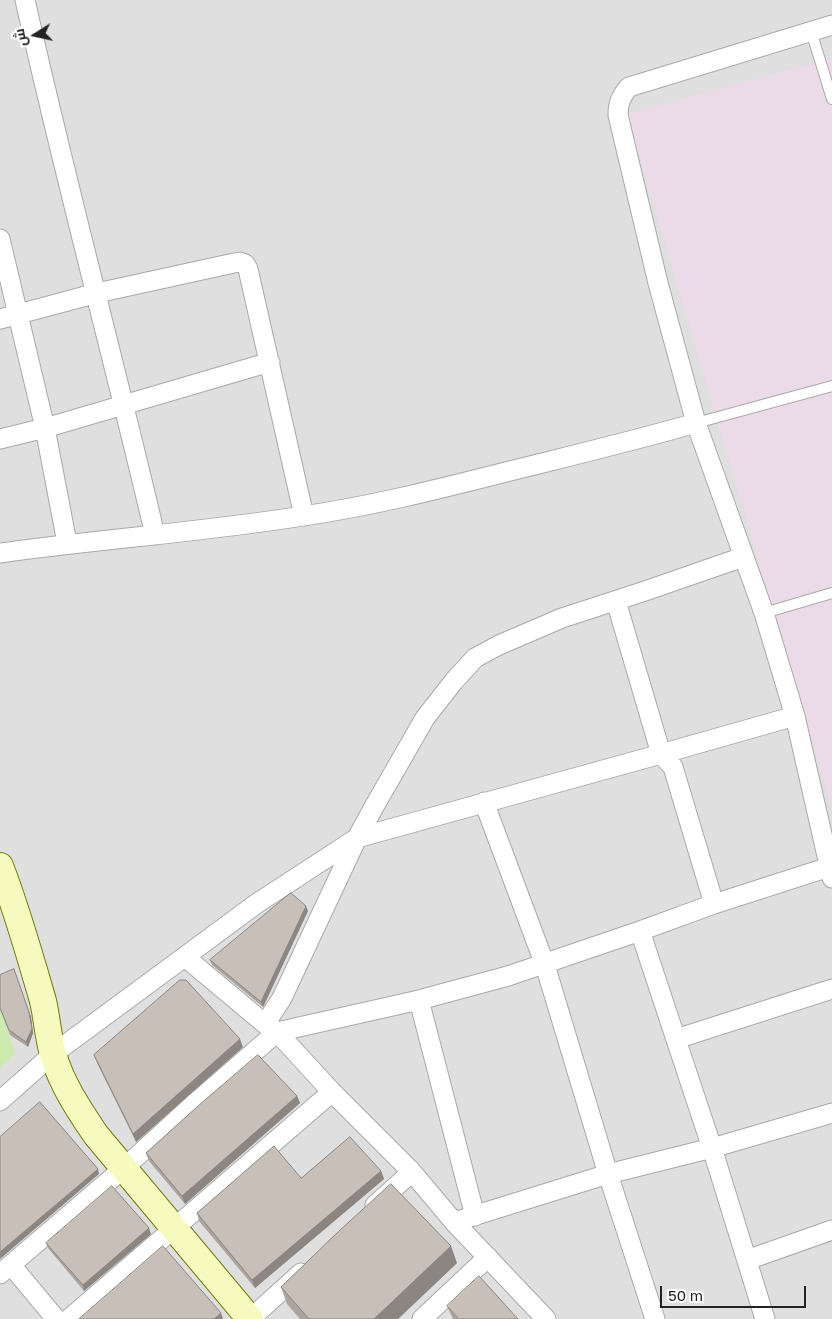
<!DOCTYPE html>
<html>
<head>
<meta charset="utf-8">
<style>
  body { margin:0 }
  #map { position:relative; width:832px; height:1319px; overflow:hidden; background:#f2efe9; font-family:"Golos Text",Cairo,sans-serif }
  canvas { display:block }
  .north { position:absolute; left:10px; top:10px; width:50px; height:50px; -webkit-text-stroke:4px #fff; paint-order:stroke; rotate:260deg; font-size:14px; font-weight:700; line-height:20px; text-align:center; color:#222 }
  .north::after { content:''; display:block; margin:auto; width:18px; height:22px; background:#222; clip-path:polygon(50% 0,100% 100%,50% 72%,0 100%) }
  .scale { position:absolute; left:660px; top:1286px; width:146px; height:22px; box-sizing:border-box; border:2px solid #222; border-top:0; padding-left:6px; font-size:15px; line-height:18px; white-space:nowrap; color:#222; -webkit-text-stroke:4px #fff; paint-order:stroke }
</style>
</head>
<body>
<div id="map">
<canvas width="832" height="1319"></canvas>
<div class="north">ش</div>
<div class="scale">50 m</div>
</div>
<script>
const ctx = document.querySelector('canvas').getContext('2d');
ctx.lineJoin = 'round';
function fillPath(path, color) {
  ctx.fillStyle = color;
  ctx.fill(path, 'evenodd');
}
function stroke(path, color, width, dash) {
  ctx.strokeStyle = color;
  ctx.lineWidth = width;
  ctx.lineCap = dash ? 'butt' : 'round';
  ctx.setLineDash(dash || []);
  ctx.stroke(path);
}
const residential = new Path2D(`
  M0,0H832V1319H0Z`);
const industrial = new Path2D(`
  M832,58V809L627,114Z`);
const grass = new Path2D(`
  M0,1000L15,1054L0,1068Z`);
const service = new Path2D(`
  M811,31L832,99
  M696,423L832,386
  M764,613L832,593`);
const minor = new Path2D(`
  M25,0C65,179 113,356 155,535
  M832,25L629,87C621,96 618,103 618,115L658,283L696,423L764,613L795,716L832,878
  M0,239L45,428L67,543
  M0,319L97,293L234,263L240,262L245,264L248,269L304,516
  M0,439L45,428L270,362
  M0,553C101,539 203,532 303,516C372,506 439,489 506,472C570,456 633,441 696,423
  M616,601L661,754L795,716
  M484,802L545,965L608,1174L655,1319
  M640,931L712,1148L765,1319
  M185,957L265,1024L277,1032L332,1092L412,1172L454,1222L546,1319
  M419,1000L475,1216
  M265,1024L282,998L357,838L375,805L425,718L454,681L475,658L499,645L562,618L645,591L743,557
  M676,1039L832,989
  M0,1101L53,1054L256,904L357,838L661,754L673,767L714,904
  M375,1205L412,1172
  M454,1222L608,1174L712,1148L832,1113
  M747,1260L832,1230
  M11,1265L56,1319
  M0,1274L124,1168L193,1105L277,1032L419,1000L508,976L640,931L714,904L832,866
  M69,1319L332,1092
  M250,1319L301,1273
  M422,1319L488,1257`);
const secondary = new Path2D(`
  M0,866C17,910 30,956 43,1001C47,1018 48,1037 53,1054C61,1083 79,1110 96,1135L250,1319`);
const wall = new Path2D(`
  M308,911L263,1007L212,965L210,960Z
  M14,969L31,1017L33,1033L28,1047L10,1035L0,1008Z
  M243,1047L136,1142L97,1063L94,1055Z
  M297,1096L300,1103L185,1204L149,1161L146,1153Z
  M381,1171L384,1179L255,1288L199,1221L197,1213L301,1178Z
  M151,1234L84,1291L48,1248L46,1243Z
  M457,1263L398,1319H300L287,1304L281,1287Z
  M447,1306L518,1319H453Z`);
const shadedWall = new Path2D(`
  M306,906L308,911L263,1007L261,1002Z
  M29,1012L31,1017L33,1033L28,1047L26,1042Z
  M240,1039L243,1047L136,1142L133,1134Z
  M297,1096L300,1103L185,1204L182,1196Z
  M98,1169L99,1174L0,1259V1252Z
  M381,1171L384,1179L255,1288L252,1280Z
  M149,1228L151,1234L84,1291L83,1285Z
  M451,1246L457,1263L398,1319H374Z
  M221,1313L223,1318L222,1319H214Z`);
const building = new Path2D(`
  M291,893L306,906L261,1002L210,960Z
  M14,969L29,1012L32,1029L26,1042L9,1030L0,1008V975Z
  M180,980H186L240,1039L133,1134L94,1055Z
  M258,1055L297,1096L182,1196L146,1153L198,1106Z
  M40,1102L98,1169L0,1252V1137Z
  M350,1137L381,1171L252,1280L197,1213L274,1146L301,1178Z
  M391,1184L451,1246L374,1319H309L281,1287L338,1232Z
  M112,1186L149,1228L83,1285L46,1243Z
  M163,1246L221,1313L214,1319H79Z
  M479,1276L518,1319H459L447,1306Z`);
fillPath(residential, '#e0dfdf');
fillPath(industrial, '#ebdbe8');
fillPath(grass, '#cdebb0');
stroke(service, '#a9a9a9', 12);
stroke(minor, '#a9a9a9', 21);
stroke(secondary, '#707d05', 28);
stroke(service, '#fff', 10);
stroke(minor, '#fff', 19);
stroke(secondary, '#f7fabf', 26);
fillPath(wall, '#aba49e');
fillPath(shadedWall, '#8b8681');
fillPath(building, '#c7bfb8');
stroke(building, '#8b8681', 1);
</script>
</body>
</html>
